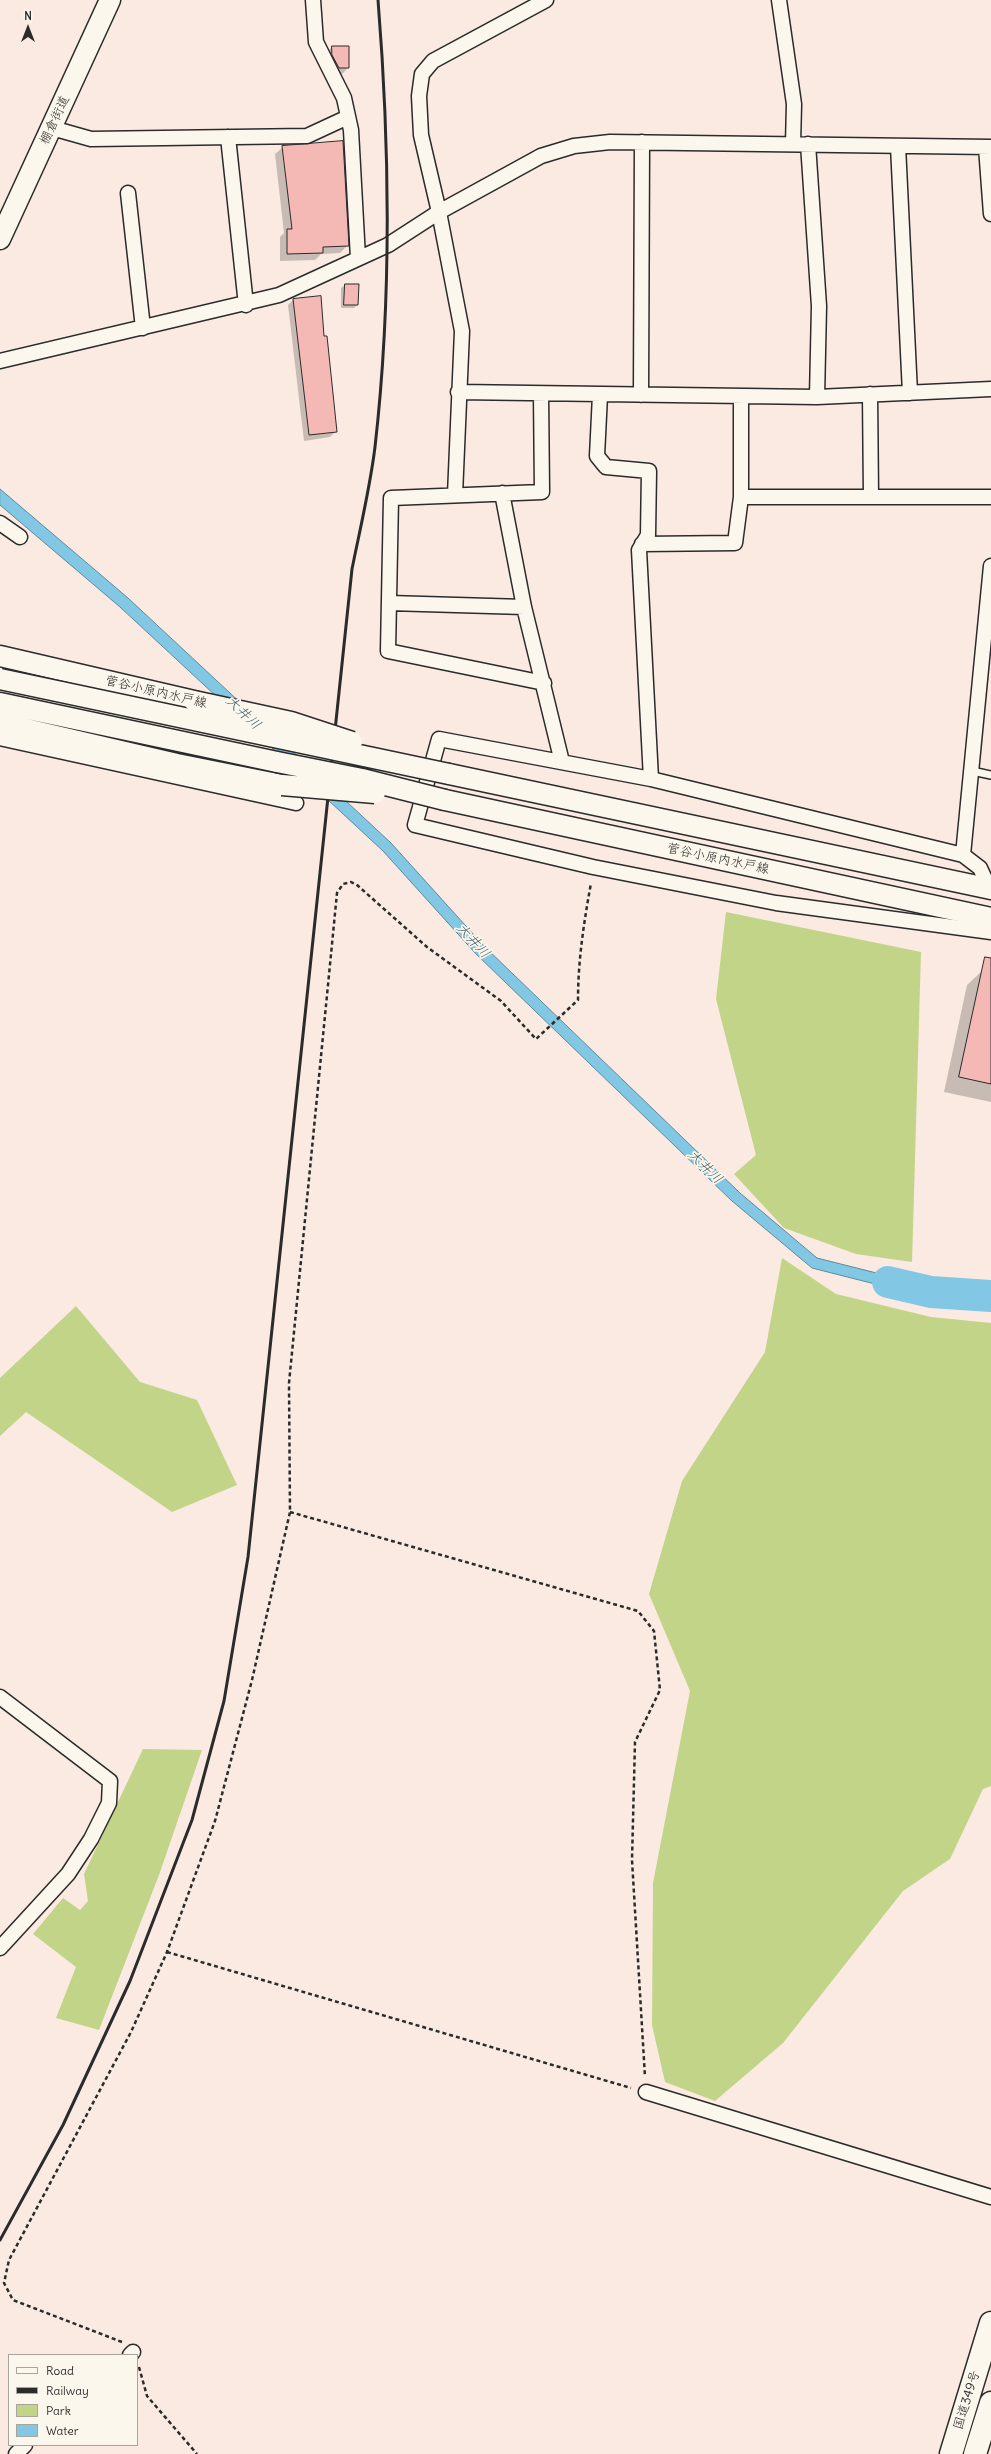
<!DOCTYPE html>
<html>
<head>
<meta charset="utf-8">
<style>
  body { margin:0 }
  #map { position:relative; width:991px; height:2454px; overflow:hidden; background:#faeae1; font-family:Delius,sans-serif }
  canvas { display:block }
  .legend { position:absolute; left:8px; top:2354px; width:130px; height:92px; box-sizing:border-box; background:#fbf7ec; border:1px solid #a8a59f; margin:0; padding:5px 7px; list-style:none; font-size:12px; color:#2b2b2b }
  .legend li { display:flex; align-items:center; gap:8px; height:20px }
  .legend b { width:20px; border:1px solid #a8a59f }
  .north { position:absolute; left:8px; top:8px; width:40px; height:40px; -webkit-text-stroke:3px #fbf7ec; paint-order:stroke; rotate:0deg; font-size:11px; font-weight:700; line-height:16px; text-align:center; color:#2b2b2b }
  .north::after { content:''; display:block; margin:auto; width:14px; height:18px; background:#2b2b2b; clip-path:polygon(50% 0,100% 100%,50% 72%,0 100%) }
</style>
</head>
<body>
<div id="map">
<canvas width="991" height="2454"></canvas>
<ul class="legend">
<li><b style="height:5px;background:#fbf7ec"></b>Road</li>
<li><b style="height:5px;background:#2b2b2b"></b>Railway</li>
<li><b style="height:11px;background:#c2d488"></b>Park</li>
<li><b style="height:11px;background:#82c7e3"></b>Water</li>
</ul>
<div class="north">N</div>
</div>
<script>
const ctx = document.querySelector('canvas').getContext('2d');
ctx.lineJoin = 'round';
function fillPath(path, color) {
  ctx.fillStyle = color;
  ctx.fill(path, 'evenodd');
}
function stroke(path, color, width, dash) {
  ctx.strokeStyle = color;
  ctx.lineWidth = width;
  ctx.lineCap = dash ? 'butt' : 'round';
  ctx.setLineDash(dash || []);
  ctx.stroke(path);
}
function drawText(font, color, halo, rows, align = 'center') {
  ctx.font = font + ' Delius,"Klee One",sans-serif';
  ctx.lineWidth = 3.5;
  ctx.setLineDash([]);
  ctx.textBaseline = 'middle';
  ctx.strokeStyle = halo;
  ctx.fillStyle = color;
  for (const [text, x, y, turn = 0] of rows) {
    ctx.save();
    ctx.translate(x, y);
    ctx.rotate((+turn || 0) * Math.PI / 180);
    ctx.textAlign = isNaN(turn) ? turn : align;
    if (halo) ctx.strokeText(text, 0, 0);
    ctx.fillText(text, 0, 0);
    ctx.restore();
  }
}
const green = new Path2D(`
  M726,912L921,952L912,1262L856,1254L784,1228L734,1174L756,1155L716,999Z
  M782,1258L836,1294L931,1317L991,1323V1786L983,1789L950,1859L903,1891L783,2043L715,2101L665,2082L652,2025L653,1883L690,1691L649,1594L682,1481L765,1352Z
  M76,1306L140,1382L197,1400L237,1485L172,1512L26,1412L0,1436V1378Z
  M143,1749L202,1750L159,1875L99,2030L56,2018L76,1967L33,1934L63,1898L80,1910L88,1901L84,1874Z`);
const water = new Path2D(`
  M0,489L128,598L391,843L484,946L740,1193L817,1258L932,1287L930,1298L812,1268L732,1201L476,954L383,851L120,607L0,505Z`);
const shadow = new Path2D(`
  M332,47L348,68L341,75H331L325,54Z
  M283,147L348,245L340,253L321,254L315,260L280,261V237L284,233L275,154Z
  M345,285L357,305L354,308H341V288Z
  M294,299L323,337L336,431L330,437L304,441L288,305Z
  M983,970L991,972V1102L944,1092L967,985Z`);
const river = new Path2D(`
  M888,1282L931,1292L991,1296`);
const building = new Path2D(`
  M332,46H349V68H339L332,55Z
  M343,141L349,246L323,247V253L287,254V229H292L282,146Z
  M345,284H359L358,305H344Z
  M321,296L324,336H327L337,432L309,435L293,299Z
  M985,957L991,958V1084L959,1077Z`);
const path = new Path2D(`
  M290,1512L638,1611L654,1631L660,1690L635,1742L632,1860L645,2077
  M167,1952L631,2088
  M122,2342L13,2300L4,2283L9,2260L131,2032L167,1952L215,1821L252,1680L290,1512L289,1383L337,893L343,884L351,882L357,885L427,947L501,1001L536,1039L578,1000C578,960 584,922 591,883
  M139,2367L147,2396L197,2454`);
const lane = new Path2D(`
  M972,771L991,775`);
const street = new Path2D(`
  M313,0L316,42L344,98L351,130L358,258
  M779,0L794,104L793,144
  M52,128L91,139L307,136L348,117
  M228,137L246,305
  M808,144L819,306L817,397
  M898,146L910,393
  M986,147L991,214
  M128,193L143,328
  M0,361L279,295L388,245L439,212L541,156L574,146L610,142L991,147
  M458,392L817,397L991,389
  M541,394L542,492L391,498L388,651L544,683
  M870,394L871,497
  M600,395L597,456L606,467L649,471L648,535L639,550L651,779
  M641,395L642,142
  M502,493L524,607L562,762
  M455,495L462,331L439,212L421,135L419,96L422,74L433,61L546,0
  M741,497H991
  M0,523L20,537
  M642,544L735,543L741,497V396
  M991,566L963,855L651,779L439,739L415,825L593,867L776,903L991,932
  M389,603L524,607
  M0,738L296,803
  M963,855L980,868L989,888
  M0,1697L110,1781L109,1803L91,1839L68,1874L0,1948
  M646,2092L991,2197
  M130,2355L133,2352
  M16,2454L25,2445`);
const secondary = new Path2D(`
  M0,239L110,0
  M0,656L194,701
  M0,703L277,762
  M0,723L177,764L282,785
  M449,774L991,889
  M445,800L991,918`);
const highway = new Path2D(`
  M951,2454L991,2323
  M975,2454L991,2403`);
const rail = new Path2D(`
  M0,2240L63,2125L130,1981L192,1820L224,1701L248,1557L352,569C360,529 370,488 375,447C392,298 390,149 378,0`);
const secondaryBridge = new Path2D(`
  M0,679L449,774
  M194,701L291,722L352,742
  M277,762L362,779L445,800
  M282,785L375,793`);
const streetNames = [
  ["棚倉街道",55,120,-65],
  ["菅谷小原内水戸線",156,692,13],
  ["菅谷小原内水戸線",718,859,12],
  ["国道349号",967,2400,-73]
];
const waterNames = [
  ["大井川",243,713,43],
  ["大井川",473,941,47],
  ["大井川",705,1167,44]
];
fillPath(green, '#c2d488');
fillPath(water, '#82c7e3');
stroke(water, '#5f8999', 1);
fillPath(shadow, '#0003');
stroke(river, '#82c7e3', 32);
fillPath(building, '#f4b8b5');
stroke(building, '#2b2b2b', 1);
stroke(lane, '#2b2b2b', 10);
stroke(street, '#2b2b2b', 17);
stroke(secondary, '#2b2b2b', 23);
stroke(highway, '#2b2b2b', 25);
stroke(path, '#2b2b2b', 2.5, [4, 3]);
stroke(lane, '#fbf7ec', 7);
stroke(street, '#fbf7ec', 14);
stroke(secondary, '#fbf7ec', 20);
stroke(highway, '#fbf7ec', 22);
stroke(rail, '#2b2b2b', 3);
stroke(secondaryBridge, '#2b2b2b', 23, []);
stroke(secondaryBridge, '#fbf7ec', 20);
drawText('13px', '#2b2b2b', '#fbf7ec', streetNames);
drawText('italic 14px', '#455a62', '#fbf7ec', waterNames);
</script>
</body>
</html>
